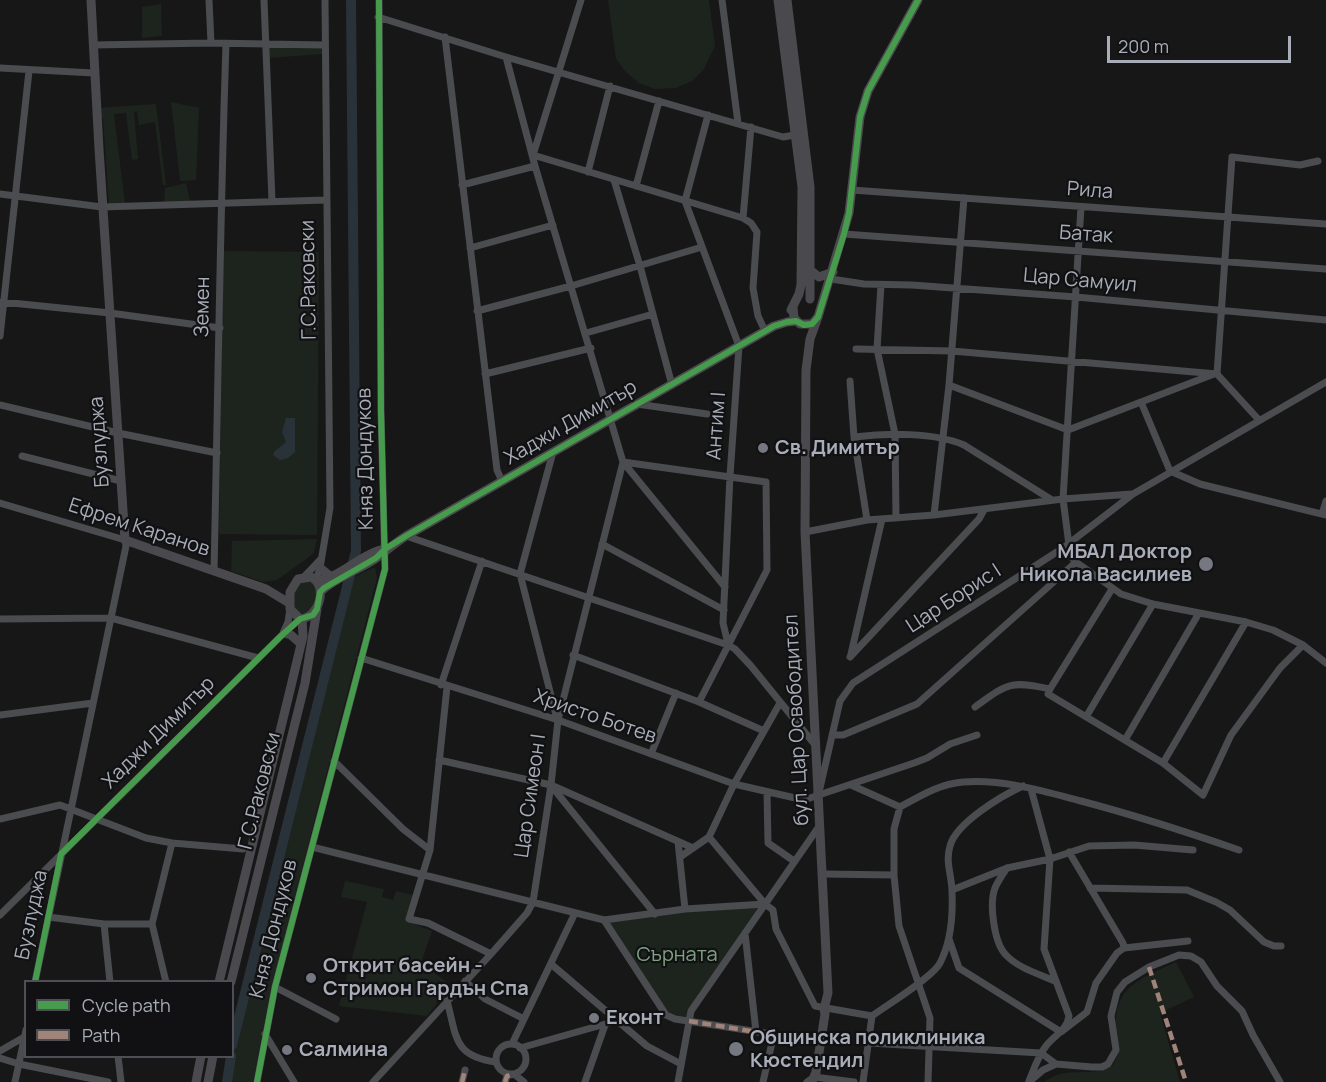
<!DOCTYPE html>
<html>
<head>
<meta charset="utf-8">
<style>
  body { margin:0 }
  #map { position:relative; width:1326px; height:1082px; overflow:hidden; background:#171717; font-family:Manrope,sans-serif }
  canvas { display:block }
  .legend { position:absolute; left:24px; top:980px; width:210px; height:78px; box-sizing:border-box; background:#111113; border:2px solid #4d4f55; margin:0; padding:8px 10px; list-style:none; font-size:18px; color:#a8adb8 }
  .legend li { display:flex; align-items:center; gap:12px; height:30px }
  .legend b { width:30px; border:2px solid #4d4f55 }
  .scale { position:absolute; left:1107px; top:36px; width:184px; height:27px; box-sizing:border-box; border:3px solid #a8adb8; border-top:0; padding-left:8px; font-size:18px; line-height:21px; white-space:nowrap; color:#a8adb8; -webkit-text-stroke:4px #111113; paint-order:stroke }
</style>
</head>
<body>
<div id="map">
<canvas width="1326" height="1082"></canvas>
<ul class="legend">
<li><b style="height:8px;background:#469c4c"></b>Cycle path</li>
<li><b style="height:8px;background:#a18479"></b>Path</li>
</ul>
<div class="scale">200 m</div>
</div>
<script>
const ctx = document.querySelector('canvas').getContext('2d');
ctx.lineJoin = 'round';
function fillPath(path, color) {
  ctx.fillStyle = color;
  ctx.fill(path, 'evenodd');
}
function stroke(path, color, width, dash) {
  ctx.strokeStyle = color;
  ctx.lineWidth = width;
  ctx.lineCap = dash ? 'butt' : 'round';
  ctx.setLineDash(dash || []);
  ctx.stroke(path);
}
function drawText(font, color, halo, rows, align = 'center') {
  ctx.font = font + ' Manrope,sans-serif';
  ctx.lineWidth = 4.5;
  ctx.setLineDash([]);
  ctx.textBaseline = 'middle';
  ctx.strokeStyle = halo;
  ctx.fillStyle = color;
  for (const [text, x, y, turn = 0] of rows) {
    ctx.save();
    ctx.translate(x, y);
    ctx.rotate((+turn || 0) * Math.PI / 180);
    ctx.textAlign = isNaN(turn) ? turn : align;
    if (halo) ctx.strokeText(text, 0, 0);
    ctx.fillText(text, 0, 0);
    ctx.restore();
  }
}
const green = new Path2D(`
  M608,0H709L715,46L704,69L692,81L676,88L655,89L639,83L626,72L616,59Z
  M161,4L162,36L142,38V7Z
  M323,46V54L267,58L266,48Z
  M171,102L199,108L196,180L180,181Z
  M156,104L166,185H163L155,122L139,125L137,111L134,112L138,159L132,160L126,113L114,114L125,204L109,205L103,118L99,119L97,108Z
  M186,183L190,201L164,204L165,188Z
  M223,251L319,252L317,535L219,534Z
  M317,539L314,552L309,557L277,580L263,582L231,571L232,541Z
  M375,567L377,578L271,989L253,1082H227L231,1057L232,1056L233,1045L350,579Z
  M307,581L312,582C319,594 315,610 302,615L294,607V594L298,584Z
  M345,881L384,889L382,897L393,900L396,891L413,895L406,921L432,931L421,963L456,989L444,1001L438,1002L427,1016L339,1006L367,902L341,897Z
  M765,904L718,970L689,1021L666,1015L604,920Z
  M1176,962L1194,997L1160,1013L1180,1082H1044C1068,1064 1090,1079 1112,1066C1121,1053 1118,1045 1116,1030C1113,986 1142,978 1176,962Z`);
const water = new Path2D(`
  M286,418H295V452L288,458L280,460L273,455L275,451L286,442L282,432Z`);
const river = new Path2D(`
  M232,1045L356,551L351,0
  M227,1082L231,1056`);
const street = new Path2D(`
  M209,0L211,43
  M264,0L272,201
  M581,0L533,155L743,218
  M722,0L738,123
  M378,17L506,57L783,137L795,135
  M445,37L497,470L502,481
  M93,45L211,43L324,45
  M506,57L535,166L623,462L725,587
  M0,68L94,73
  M708,115L685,201L739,346L730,476L723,623L728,644
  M751,127L743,218L751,223L757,232L753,288L758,316L765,331
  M588,172L610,86
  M614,180L640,266L672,385
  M462,185L535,166
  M636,186L659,101
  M852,190L1326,224
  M0,194L102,207L326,200
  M844,234L1326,269
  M470,248L553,225
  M831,279L864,284L912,285L1076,297L1326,320
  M881,285L877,349L895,434L896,518
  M2,302L110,313L220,328
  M477,311L571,286L702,247
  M586,333L653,314
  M0,336L29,71
  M856,349L952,351L1217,374
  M485,374L591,348
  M850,381L854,437L867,520
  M949,385L1068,430L1214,374
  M1141,402L1170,471L1200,484L1326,515
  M637,404L707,414
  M0,405L118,433L217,453
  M1259,420L1217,374L1232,157L1300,165L1318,161
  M854,437C887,433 934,432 964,445L1052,500
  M553,452L520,574L557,719
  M22,456L121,481
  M0,503L125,540L126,546L35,982
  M1322,514L1326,501
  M934,515L949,385L964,198
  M805,532L867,520L934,515L1063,499L1132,494
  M406,536L728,645L735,649L751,666L816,746
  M602,544L724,610
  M1069,545L1063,499L1081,207
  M1063,548L1076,562L1121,594L1153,604L1246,622L1273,630L1303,645L1326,663
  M214,571C218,395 220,220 226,44
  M303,578L321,559
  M316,580L320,568L330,508L325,0
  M1112,589L1050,689L1048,694L1163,763L1203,795L1231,735L1280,668L1303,645
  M0,619L111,618L258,658
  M284,631L288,622L290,609
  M851,654L882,519
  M573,655L699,702L764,731
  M850,657L979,519L984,510
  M361,658L558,720L734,784L804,800L914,763L927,758L950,744L977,735
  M441,685L482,561
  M447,687L430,850L409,919L428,923L491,954
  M975,707C1007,684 1010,680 1050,689
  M0,715L93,703
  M1086,717L1153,604
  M832,735H843L917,704L1076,562
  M1125,740L1199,613
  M651,754L676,693
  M439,760L551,785L693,848
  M334,761L403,829L430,850
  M1163,763L1246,622
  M851,785L900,807C920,796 939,784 963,782C1003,779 1043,791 1081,801C1134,815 1187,832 1239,850
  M553,788L655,914
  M820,788L840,701L853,683L1063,548L1133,494L1326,382
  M767,792L768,843L794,861
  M900,807L894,829V875L899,926L930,1018L928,1082
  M0,819L60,805L146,838L172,843L243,849
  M709,837L765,904L773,910L776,929L815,1006L872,1016C887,1005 933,977 940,963C951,942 953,915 952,892C952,876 945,862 950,846C956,823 1001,796 1023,786
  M678,842L685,909
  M312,847L604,920L685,909L765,904
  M1069,852L1123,943L1124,948
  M680,857L709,837L734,784L780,703
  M1007,868C1003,874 998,881 995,888C989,904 994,943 1006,955C1018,968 1039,974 1055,981
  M823,874L894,875
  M1090,888L1187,890L1216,902L1230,910L1264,942L1274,946H1281
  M952,890L1007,868L1050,859L1089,846L1134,845L1193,850
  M0,915L281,636L300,619
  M48,917L104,924H152
  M604,920L666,1015L675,1019L817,1041
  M104,924L110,982
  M745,933L756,1032
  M949,939L959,968L1061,1032L1087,1012L1096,983L1117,953L1124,948
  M1124,948L1188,941
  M551,964L647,1046L681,1064
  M465,981L485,999L524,1019
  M166,982L152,924L172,843
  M275,987L336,1019
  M447,1001C457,1037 453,1056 496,1062
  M265,1034L294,1082
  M869,1043L1041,1053L1056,1064
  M512,1044L575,913
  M496 1059a15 15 0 1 1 30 0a15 15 0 1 1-30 0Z
  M520,1048L616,1021
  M0,1051L26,1036
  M118,1056L121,1082
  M0,1058L19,1064L108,1082
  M1029,1081C1034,1069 1038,1056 1046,1046C1054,1035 1067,1031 1069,1016L1044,949L1050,859L1031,789
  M15,1082L26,1030
  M257,1082L275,987L385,569L381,411L379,0
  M373,1082L491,954L527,913L533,902L551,785L558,720L623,462L766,482L767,570L699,702
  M462,1082L465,1070
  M505,1082L507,1076L514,1074L524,1082
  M585,1082L605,1025
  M678,1082L691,1011L820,825
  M763,1082L774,1034
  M807,1082L814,1077L854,1082
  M863,1082L872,1016
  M1029,1082L1043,1070L1056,1064L1092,1067H1102L1108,1064L1116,1050L1111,1016L1117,992L1125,982L1149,967L1179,955L1191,956L1201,962L1217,986L1242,1011L1253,1035L1280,1082`);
const secondary = new Path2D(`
  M91,0L99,149L125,540L266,589L289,603
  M778,0L802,187L801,285L799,294L791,310
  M787,0L810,187V299
  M810,270L819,277L833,272
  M793,307L794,318L800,324H812L818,317L849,213L860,117L868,91L918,0
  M320,568L330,576
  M311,577C328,585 320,618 300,619L290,609V592L298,579Z
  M317,581C338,579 361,554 385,549
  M320,592C336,577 357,571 375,559C386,551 395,543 406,536L774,326L787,322L796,321
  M284,633L291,635L301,644
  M219,982L292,682L303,636L302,619
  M231,982L305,683L317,609
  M196,1082L201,1056
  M208,1082L213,1056
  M812,1082L816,1072L825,1014L824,1009L828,993L805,532L806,370L810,339L818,317`);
const quiet = new Path2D(`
  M1149,967L1186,1082
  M689,1021L756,1032
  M462,1082L465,1070
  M505,1082L507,1076L514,1074`);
const cycleway = new Path2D(`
  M35,982L61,854L281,636L300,619L313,615L317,609L320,592L324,588L376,558L385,549L406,536L774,326L787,322L796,321L804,325L812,324L818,317L844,234L849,213L860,117L868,91L918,0
  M257,1082L275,987L385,569L381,411L379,0`);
const markers = [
  [763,448,6,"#757880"],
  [1206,564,8,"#757880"],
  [311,978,6,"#757880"],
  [594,1018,6,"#757880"],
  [736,1049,8,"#757880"],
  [287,1050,6,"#757880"]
];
const streetNames = [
  ["Рила",1090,191,4],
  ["Батак",1086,235,4],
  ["Г.С.Раковски",309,280,-91],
  ["Цар Самуил",1080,281,5],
  ["Земен",203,307,-89],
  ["Хаджи Димитър",571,423,-30],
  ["Антим I",717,426,-86],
  ["Бузлуджа",100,442,-94],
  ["Княз Дондуков",366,459,-91],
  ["Ефрем Каранов",139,528,18],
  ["Цар Борис I",954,599,-33],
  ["Христо Ботев",595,717,19],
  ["бул. Цар Освободител",797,720,-93],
  ["Хаджи Димитър",159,733,-45],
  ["Г.С.Раковски",260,791,-76],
  ["Цар Симеон I",531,796,-82],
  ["Бузлуджа",32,915,-78],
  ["Княз Дондуков",274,929,-76]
];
const poiNames = [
  ["Св. Димитър",775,448],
  ["МБАЛ Доктор",1192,552,"right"],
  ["Никола Василиев",1192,575,"right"],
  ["Открит басейн -",323,966],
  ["Стримон Гардън Спа",323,989],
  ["Еконт",606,1018],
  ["Общинска поликлиника",750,1038],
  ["Кюстендил",750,1061],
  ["Салмина",299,1050]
];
const parkNames = [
  ["Сърната",677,955]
];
fillPath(green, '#1d241e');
fillPath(water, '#2a3239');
stroke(river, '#2a3239', 10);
stroke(street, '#4b4c50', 7);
stroke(secondary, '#4a4a4e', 9);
stroke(quiet, '#a18479', 4.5, [9, 4.5]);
stroke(cycleway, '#469c4c', 6);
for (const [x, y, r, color] of markers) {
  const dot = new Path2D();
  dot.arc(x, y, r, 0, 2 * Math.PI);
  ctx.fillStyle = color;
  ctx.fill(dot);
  stroke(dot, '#111113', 2);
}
drawText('20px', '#a8adb8', '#111113', streetNames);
drawText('bold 20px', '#a8adb8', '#111113', poiNames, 'left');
drawText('20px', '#7fa381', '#111113', parkNames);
</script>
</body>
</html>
